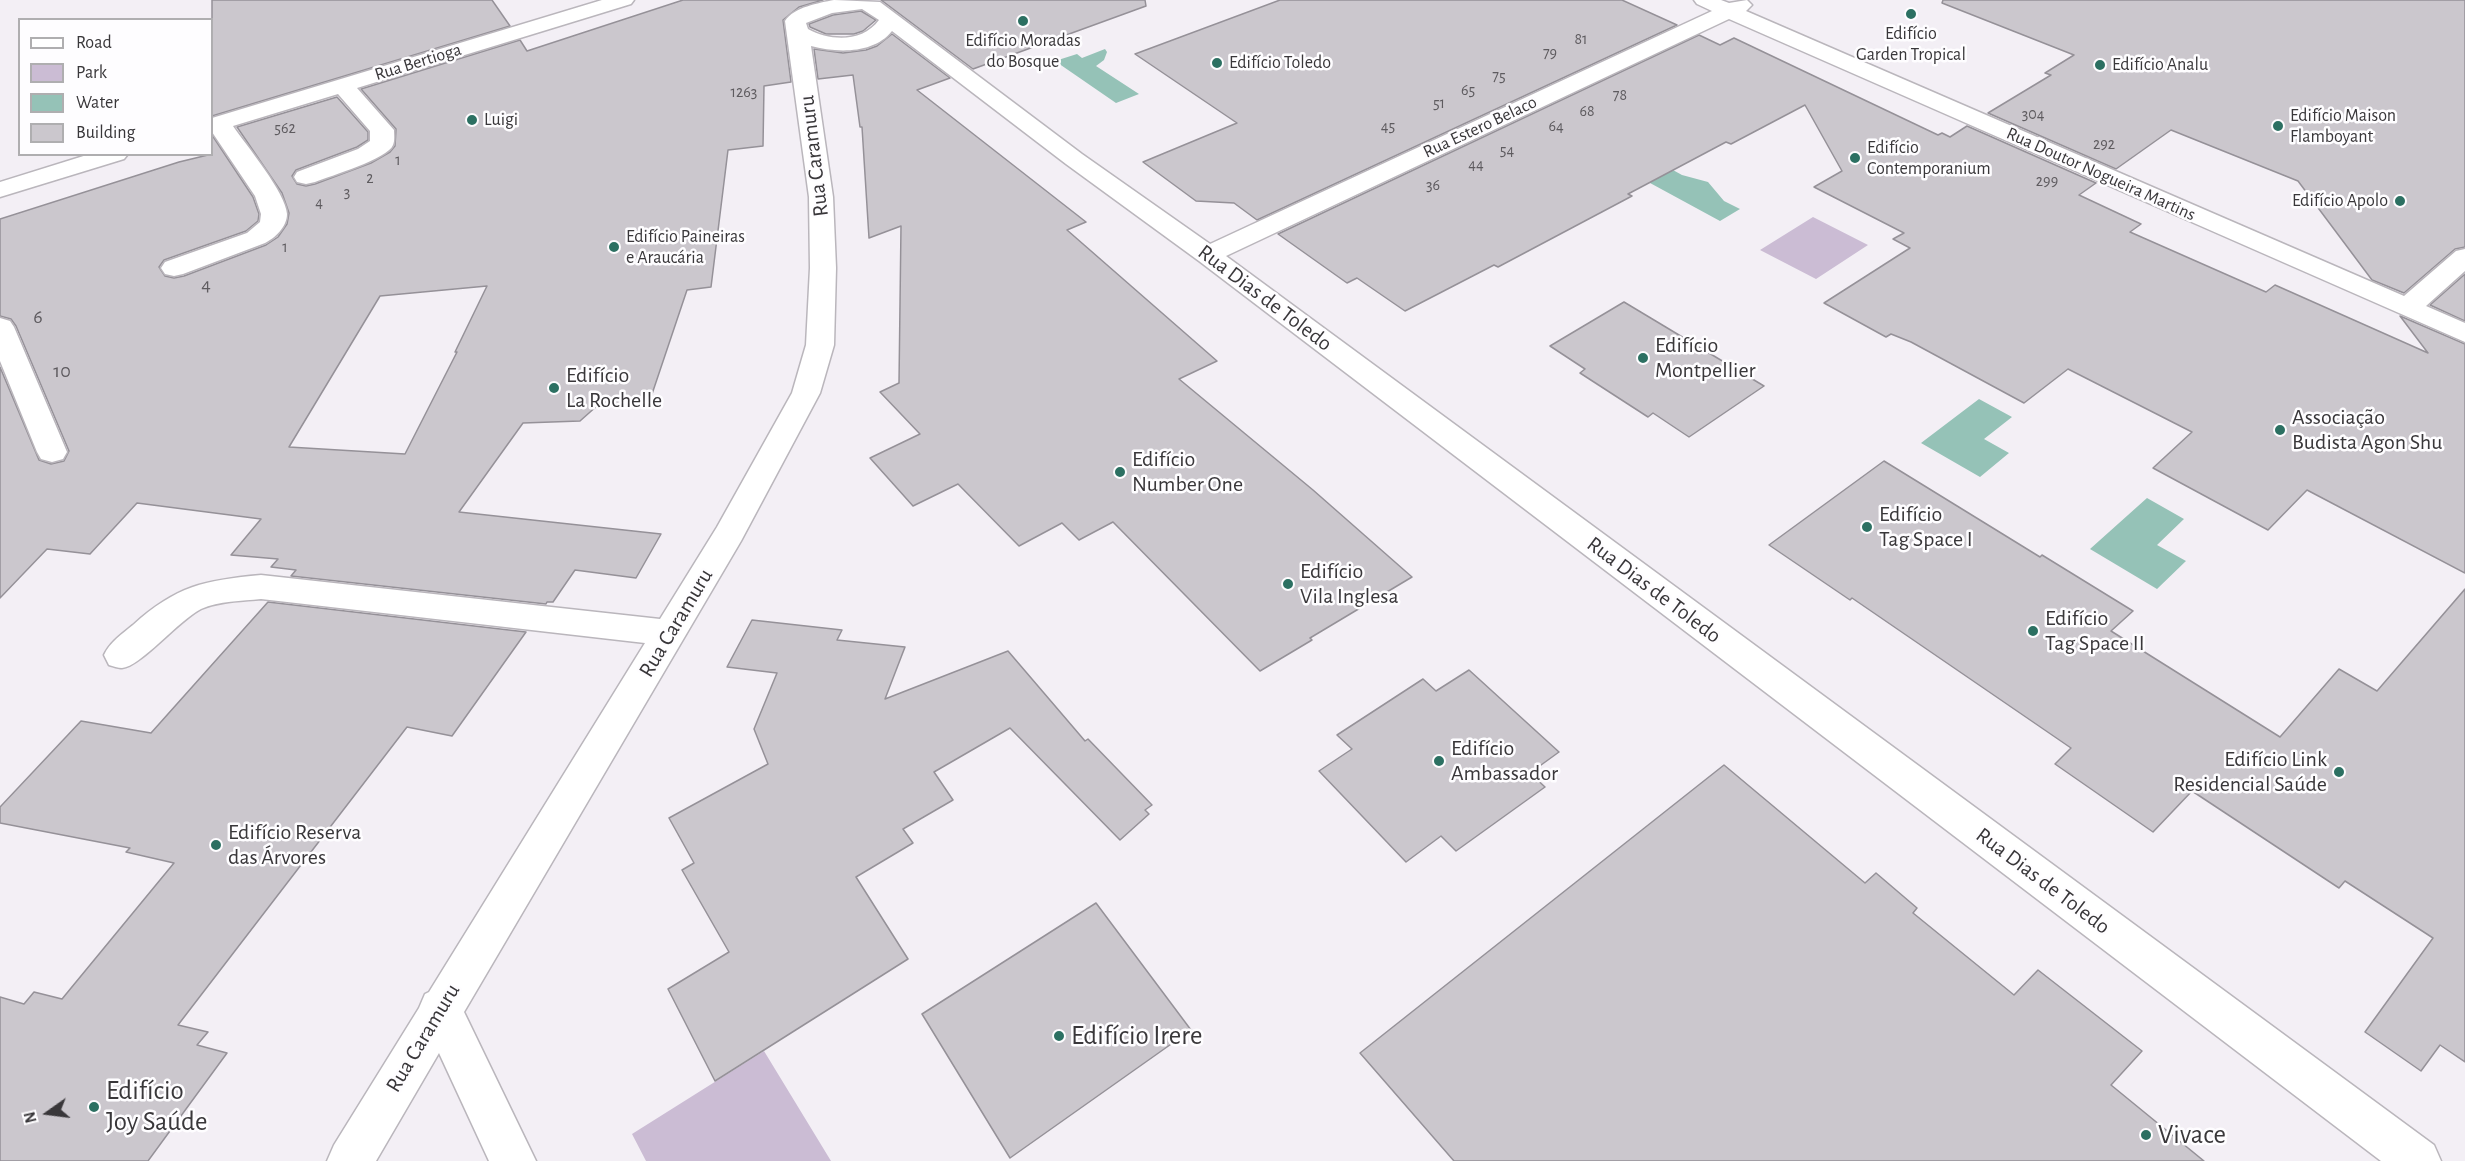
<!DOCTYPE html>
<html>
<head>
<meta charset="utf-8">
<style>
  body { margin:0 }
  #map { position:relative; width:2465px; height:1161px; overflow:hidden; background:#f3eff5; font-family:"Alegreya Sans",sans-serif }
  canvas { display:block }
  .legend { position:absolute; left:18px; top:18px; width:195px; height:138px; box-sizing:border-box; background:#fefdff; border:2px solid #afaeb0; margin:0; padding:8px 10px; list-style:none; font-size:18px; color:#39373a }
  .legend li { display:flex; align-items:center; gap:12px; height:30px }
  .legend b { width:30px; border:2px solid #afaeb0 }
  .north { position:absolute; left:18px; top:1083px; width:60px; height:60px; -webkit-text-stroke:4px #fefdff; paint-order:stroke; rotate:256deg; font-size:16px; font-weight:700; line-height:24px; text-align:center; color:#39373a }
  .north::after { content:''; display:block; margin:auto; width:21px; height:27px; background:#39373a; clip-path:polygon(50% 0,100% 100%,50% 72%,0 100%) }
</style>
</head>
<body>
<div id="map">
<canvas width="2465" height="1161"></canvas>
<ul class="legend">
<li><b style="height:8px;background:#fff"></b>Road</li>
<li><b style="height:16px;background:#cbbcd4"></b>Park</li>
<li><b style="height:16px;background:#95c2b7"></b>Water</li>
<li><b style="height:16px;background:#cbc7cd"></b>Building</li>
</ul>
<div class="north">N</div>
</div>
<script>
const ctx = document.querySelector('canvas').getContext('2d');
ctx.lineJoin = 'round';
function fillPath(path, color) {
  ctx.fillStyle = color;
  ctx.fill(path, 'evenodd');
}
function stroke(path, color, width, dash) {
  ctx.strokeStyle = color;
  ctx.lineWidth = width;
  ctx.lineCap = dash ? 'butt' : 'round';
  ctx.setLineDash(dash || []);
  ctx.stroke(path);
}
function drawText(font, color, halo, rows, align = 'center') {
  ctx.font = font + ' "Alegreya Sans",sans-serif';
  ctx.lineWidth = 5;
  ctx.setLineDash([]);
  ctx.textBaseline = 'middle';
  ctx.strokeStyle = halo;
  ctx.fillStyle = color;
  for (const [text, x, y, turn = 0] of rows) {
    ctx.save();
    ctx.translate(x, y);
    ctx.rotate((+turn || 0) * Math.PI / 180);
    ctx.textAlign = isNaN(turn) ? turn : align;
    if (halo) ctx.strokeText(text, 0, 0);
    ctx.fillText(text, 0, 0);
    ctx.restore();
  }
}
const green = new Path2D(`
  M1813,217L1868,245L1816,279L1760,250Z
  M764,1051L831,1161H646L632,1134Z`);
const water = new Path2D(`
  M1105,49L1107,52L1104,60L1096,66L1139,94L1116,103L1055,61L1077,54L1082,58Z
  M1662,164L1682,175L1708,182L1724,201L1740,209L1720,221L1639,177Z
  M1979,399L2012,417L1984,439L2009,453L1980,477L1921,443Z
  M2147,498L2184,519L2157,545L2186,561L2157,589L2090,549Z`);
const building = new Path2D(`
  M212,0H492L510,26L212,116Z
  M683,0H823L799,7L783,20L791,82L764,86L763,146L728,150L711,287L687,290L649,403L598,405L580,421L523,423L459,512L661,534L636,578L575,570L553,602H547L546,604L291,576L296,570L271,567L278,559L231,555L261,519L137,503L90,554L47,549L0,598V367L39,460L51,464L64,461L69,451L16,326L11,319L0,316V219L179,162L212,154V135L253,197L259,214L258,221L246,231L164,260L159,267L165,276L174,278L184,276L266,245L278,237L287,224L289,213L282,193L237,127L337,97L368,132V140L357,147L296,170L292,176L297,184L306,186L315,184L371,163L390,152L395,146L396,129L361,89L520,40L527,51ZM487,286L455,352H457L405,454L289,447L380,296Z
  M881,0H1145L1146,6L973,69Z
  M1280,0H1622L1677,25L1257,220L1234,203L1196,201L1143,162L1237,123L1135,54Z
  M1943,0H2465V247L2455,249L2404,293L2372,280L2298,181L2171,130L2116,169L1988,113L2051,75L2045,73L2074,55L1942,3Z
  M861,11L876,20L863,31L854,34H826L810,27L809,24L833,15Z
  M892,34L950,78L917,90L1086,222L1067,230L1217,361L1179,379L1313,490L1412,577L1310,638L1312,640L1260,671L1113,522L1079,540L1062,523L1019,546L958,484L913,506L870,458L920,434L880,392L899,383L901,226L869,238L862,127H860L853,75L818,79L814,49L843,53L866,50L877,46Z
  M1699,35L1720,45L1734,38L1938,135L1942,133L1950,137L1967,126L2096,183L2079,195L2141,224L2130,232L2266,292L2275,285L2428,353L2400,316L2465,344V573L2307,490L2268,530L2153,468L2192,432L2068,369L2024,403L1911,342L1891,334L1886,337L1824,303L1910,248L1893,239L1904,233L1814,187L1842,171L1805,105L1731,144L1726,142L1628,194L1632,196L1498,267L1494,265L1405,311L1357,278L1347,283L1278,234Z
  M2465,274V321L2430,305Z
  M1624,302L1764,386L1689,437L1653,413L1648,417L1580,373L1585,369L1550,346Z
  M1884,461L2040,557L2042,555L2133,611L2111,631L2280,737L2339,669L2377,691L2465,589V1062L2440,1045L2421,1071L2365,1032L2433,938L2345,881L2339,888L2192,791L2153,832L2055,764L2071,748L1852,598L1850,600L1769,545Z
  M268,602L526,632L452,736L407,727L178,1025L208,1032L197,1045L227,1053L148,1161H0V997L24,1004L34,992L62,999L174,863L126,852L130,848L0,823V807L81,721L151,733Z
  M752,620L842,630L837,640L905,647L885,699L1008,651L1085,741L1088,739L1152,805L1145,810L1149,814L1120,840L1010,728L934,772L953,800L903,829L913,843L856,877L908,959L715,1081L668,989L729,952L682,870L694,863L669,818L768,764L754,729L777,673L727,667Z
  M1469,670L1559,752L1530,773L1545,787L1456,851L1441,836L1406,862L1319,771L1352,749L1337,735L1423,679L1436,691Z
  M1724,765L1865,883L1876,873L1917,908L1913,913L2014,995L2038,970L2142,1051L2111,1085L2204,1161H1454L1360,1053Z
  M1096,903L1191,1030L1010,1158L922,1014Z`);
const minor = new Path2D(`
  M602,0H634L631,4L357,88L394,130C394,134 395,141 393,145C388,159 330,176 315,182L306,184L297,182L294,177L297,172L358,149L370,141V131L338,94L233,126C246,145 286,193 287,214C287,227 275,238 265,243L183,274L174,276L165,274L161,268L165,262L247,233L260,222L261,214L255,196L212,132V118Z
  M834,0L880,2L1082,154L1210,244L1712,11L1697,4L1694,0H1721L1729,3L1747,0L1752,5L1746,11L2404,296L2456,251L2465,249V271L2426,306L2465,323V342L1729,19L1226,256L2434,1145L2441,1161H2381L1199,261L1066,164L892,31C874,54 837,53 811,46L833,197L836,268L834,345L820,393L741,541L464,1012L536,1161H489L439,1053L376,1161H327L334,1145L419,1008L425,994L429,992L645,643L261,599C242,601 219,601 201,609C179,620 140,667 122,668C118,668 113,666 109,665L104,655C110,642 122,634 133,625C176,586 205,580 261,575L660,619L717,527L792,393L806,345L810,268L809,197L785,21C794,7 819,3 834,0ZM862,9L879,20C862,43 830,41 808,29L806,23L832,13Z
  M90,154H128L124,159L0,197V182Z
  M0,318L10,321L14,327L67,452L63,459L52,462L41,459L37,452L0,361Z`);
const markers = [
  [1911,14,6,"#2c7062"],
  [1023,21,6,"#2c7062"],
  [1217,63,6,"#2c7062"],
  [2100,65,6,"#2c7062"],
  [472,120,6,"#2c7062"],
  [2278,126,6,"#2c7062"],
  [1855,158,6,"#2c7062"],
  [2400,201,6,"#2c7062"],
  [614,247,6,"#2c7062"],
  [1643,358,6,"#2c7062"],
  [554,388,6,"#2c7062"],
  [2280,430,6,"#2c7062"],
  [1120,472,6,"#2c7062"],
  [1867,527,6,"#2c7062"],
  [1288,584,6,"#2c7062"],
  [2033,631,6,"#2c7062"],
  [1439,761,6,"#2c7062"],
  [2339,772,6,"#2c7062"],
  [216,845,6,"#2c7062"],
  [1059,1036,6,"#2c7062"],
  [94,1107,6,"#2c7062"],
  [2146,1135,6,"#2c7062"]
];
const farNumbernames = [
  ["81",1581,39],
  ["79",1550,53],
  ["75",1499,76],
  ["65",1468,90],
  ["1263",744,92],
  ["78",1620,95],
  ["51",1439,103],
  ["68",1587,111],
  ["304",2033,114],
  ["45",1388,126],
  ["64",1556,126],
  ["562",285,128],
  ["292",2104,144],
  ["54",1507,150],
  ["1",398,160],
  ["44",1476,164],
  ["2",370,178],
  ["299",2047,181],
  ["36",1433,185],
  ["3",347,192],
  ["4",319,202],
  ["1",285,247]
];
const farPoinames = [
  ["Edifício",1911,34,"center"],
  ["Garden Tropical",1911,55,"center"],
  ["Edifício Moradas",1023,41,"center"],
  ["do Bosque",1023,62,"center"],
  ["Edifício Toledo",1229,63],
  ["Edifício Analu",2112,65],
  ["Edifício Maison",2290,116],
  ["Flamboyant",2290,137],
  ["Luigi",484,120],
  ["Edifício",1867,148],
  ["Contemporanium",1867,169],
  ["Edifício Apolo",2388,201,"right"],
  ["Edifício Paineiras",626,237],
  ["e Araucária",626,258]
];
const farStreetnames = [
  ["Rua Bertioga",418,62,-17],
  ["Rua Estero Belaco",1480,127,-25],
  ["Rua Doutor Nogueira Martins",2101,174,24]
];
const numberNames = [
  ["4",206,285],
  ["6",38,317],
  ["10",62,371]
];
const streetNames = [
  ["Rua Caramuru",814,156,-97],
  ["Rua Dias de Toledo",1265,298,37],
  ["Rua Dias de Toledo",1654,590,37],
  ["Rua Caramuru",676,623,-59],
  ["Rua Dias de Toledo",2043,881,37],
  ["Rua Caramuru",423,1038,-59]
];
const poiNames = [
  ["Edifício",1655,345],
  ["Montpellier",1655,370],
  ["Edifício",566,375],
  ["La Rochelle",566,400],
  ["Associação",2292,417],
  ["Budista Agon Shu",2292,442],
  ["Edifício",1132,459],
  ["Number One",1132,484],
  ["Edifício",1879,514],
  ["Tag Space I",1879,539],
  ["Edifício",1300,571],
  ["Vila Inglesa",1300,596],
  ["Edifício",2045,618],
  ["Tag Space II",2045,643],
  ["Edifício",1451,748],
  ["Ambassador",1451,773],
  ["Edifício Link",2327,759,"right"],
  ["Residencial Saúde",2327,784,"right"],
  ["Edifício Reserva",228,832],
  ["das Árvores",228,857]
];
const nearPoinames = [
  ["Edifício Irere",1071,1036],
  ["Edifício",106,1091],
  ["Joy Saúde",106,1122],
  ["Vivace",2158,1135]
];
fillPath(green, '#cbbcd4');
fillPath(water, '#95c2b7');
fillPath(building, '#cbc7cd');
stroke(building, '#959198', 1.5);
stroke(minor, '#bab6bc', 3);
fillPath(minor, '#fff');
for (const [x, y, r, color] of markers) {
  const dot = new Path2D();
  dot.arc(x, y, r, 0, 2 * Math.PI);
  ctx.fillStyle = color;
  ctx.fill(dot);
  stroke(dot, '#fefdff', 2);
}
drawText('16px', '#5e5b5f', null, farNumbernames);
drawText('18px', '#39373a', '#fefdff', farPoinames, 'left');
drawText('18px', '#39373a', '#fefdff', farStreetnames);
drawText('20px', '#5e5b5f', null, numberNames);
drawText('22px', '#39373a', '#fefdff', streetNames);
drawText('22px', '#39373a', '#fefdff', poiNames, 'left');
drawText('27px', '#39373a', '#fefdff', nearPoinames, 'left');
</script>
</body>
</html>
